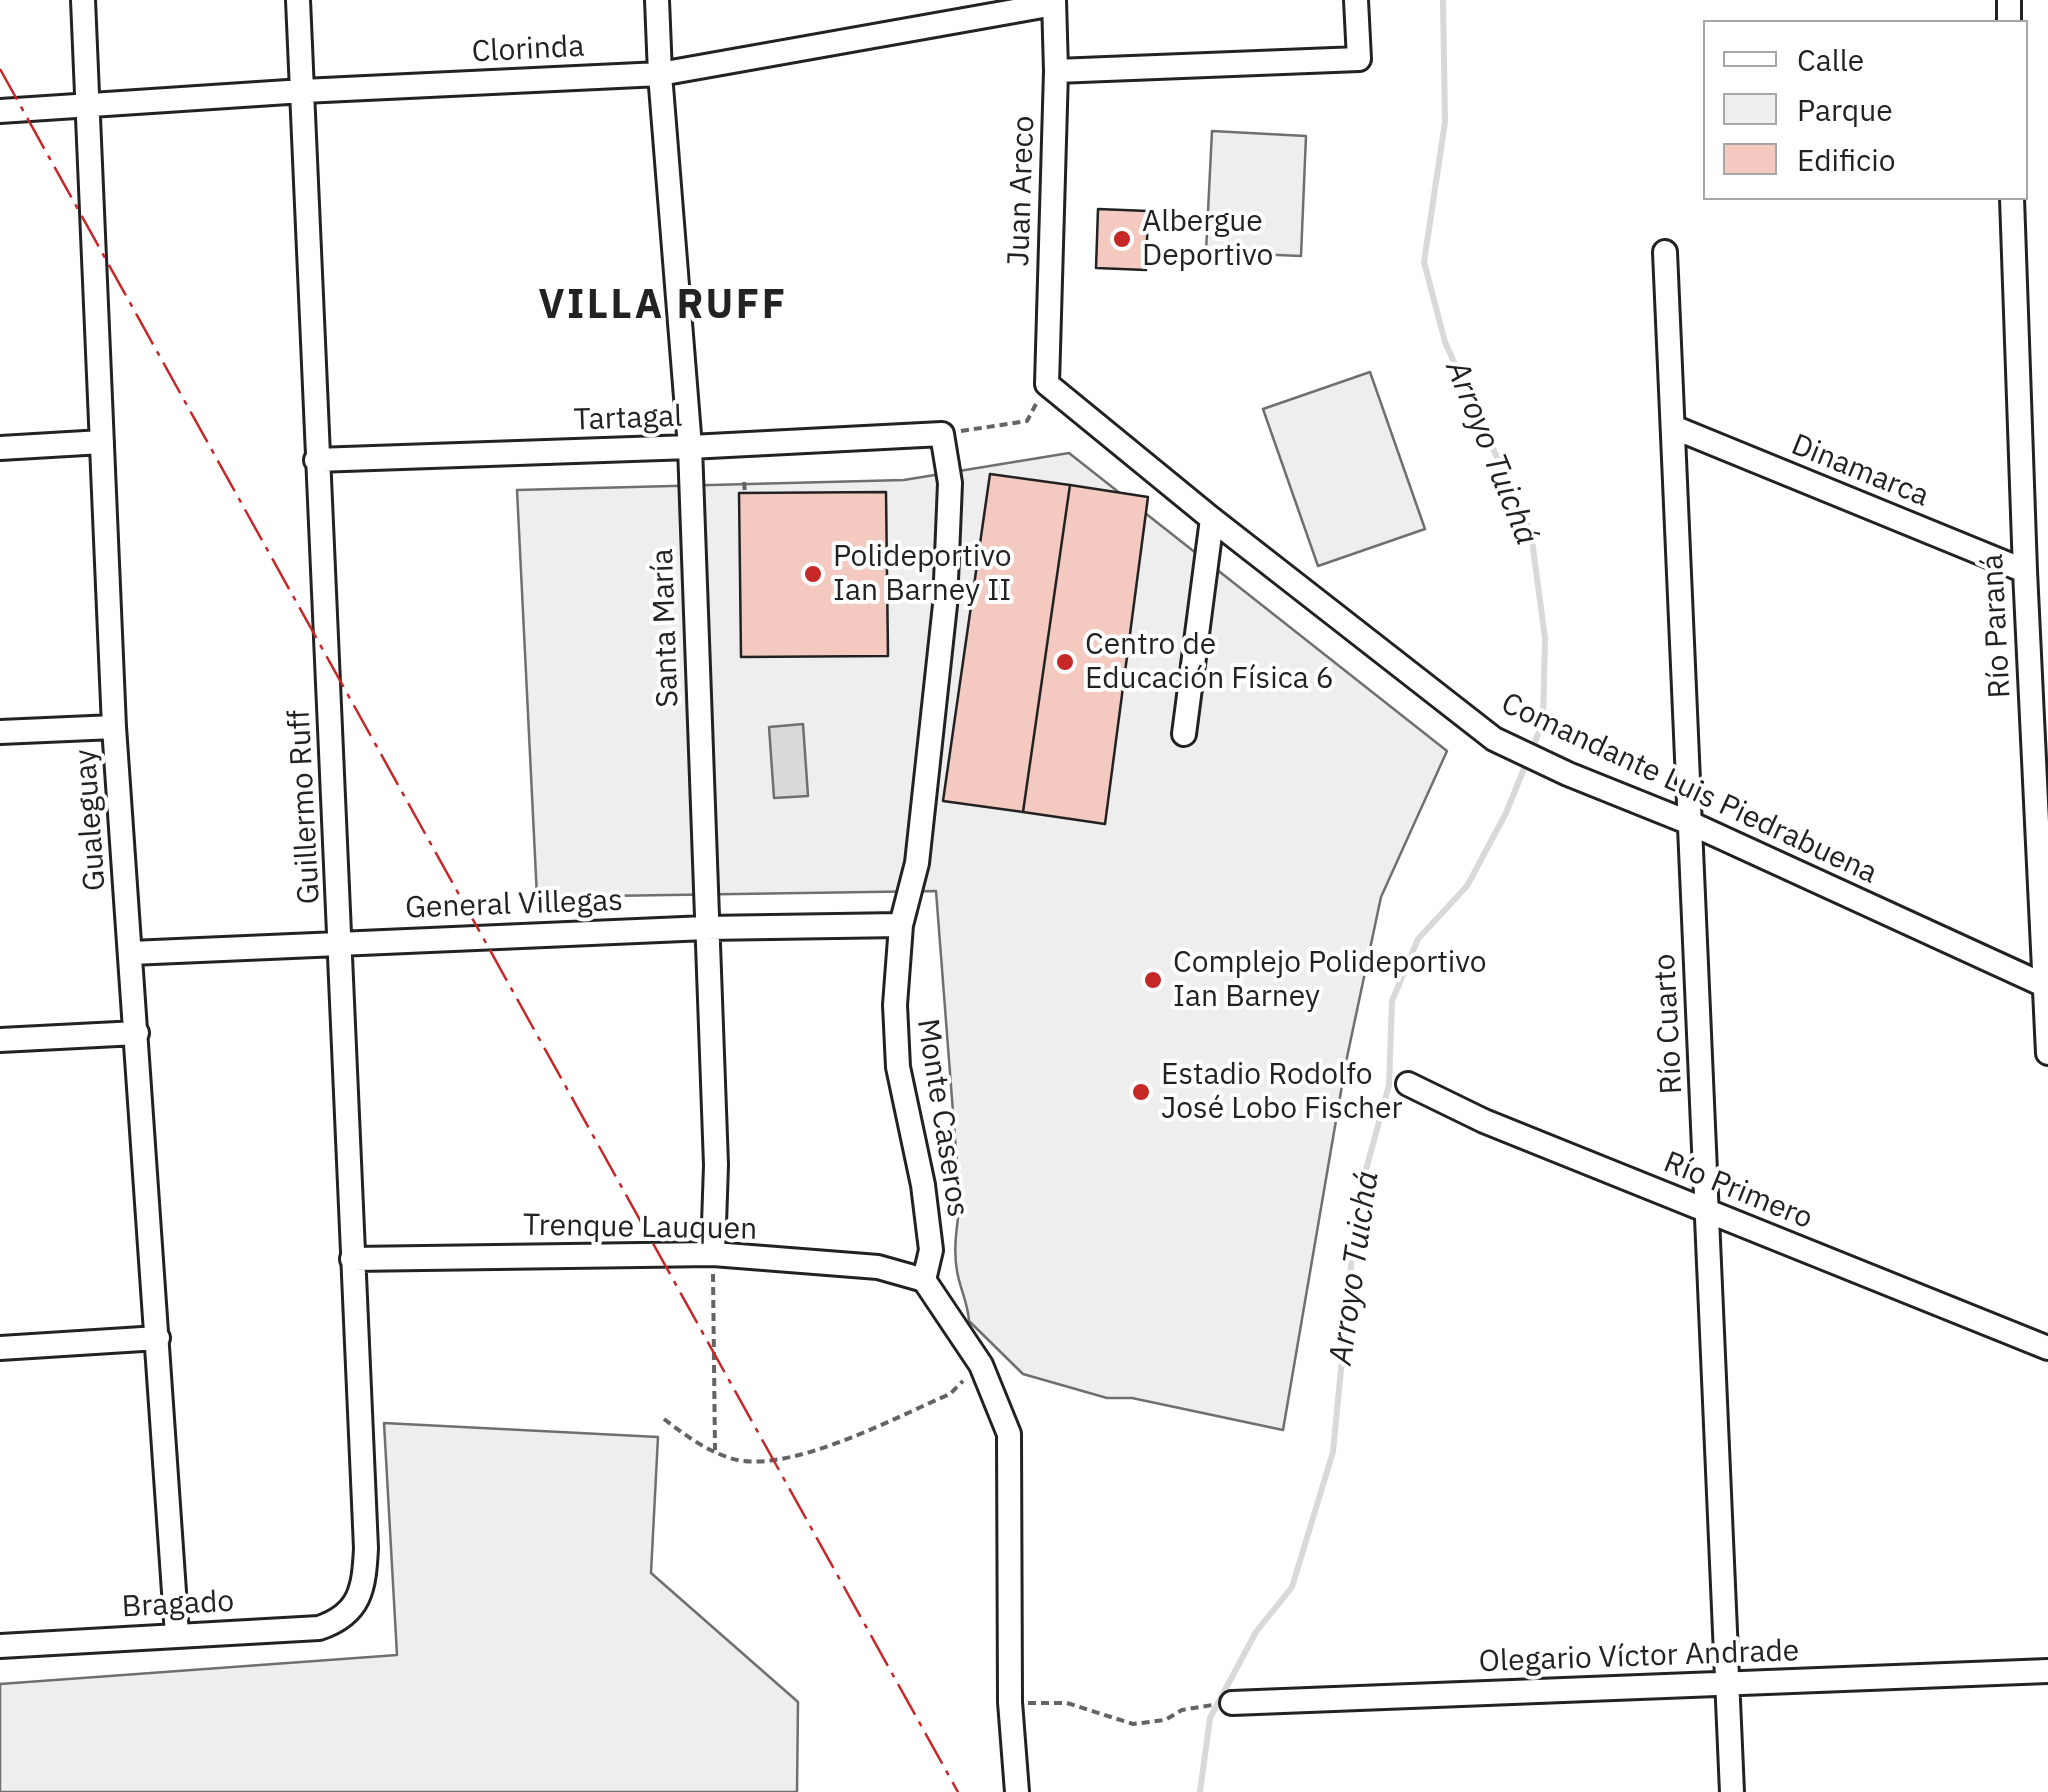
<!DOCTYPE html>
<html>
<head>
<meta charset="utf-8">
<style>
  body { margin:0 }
  #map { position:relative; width:2048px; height:1792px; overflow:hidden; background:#fff; font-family:"IBM Plex Sans",sans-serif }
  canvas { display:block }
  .legend { position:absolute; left:1703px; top:20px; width:325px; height:180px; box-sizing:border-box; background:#fff; border:2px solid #a7a7a7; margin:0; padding:12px 18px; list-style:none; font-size:30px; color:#222 }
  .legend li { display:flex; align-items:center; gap:20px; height:50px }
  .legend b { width:50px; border:2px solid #a7a7a7 }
</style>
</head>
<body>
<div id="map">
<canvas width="2048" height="1792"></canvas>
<ul class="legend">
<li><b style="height:12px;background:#fff"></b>Calle</li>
<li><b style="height:28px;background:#eee"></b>Parque</li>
<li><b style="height:28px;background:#f3c9c0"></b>Edificio</li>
</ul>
</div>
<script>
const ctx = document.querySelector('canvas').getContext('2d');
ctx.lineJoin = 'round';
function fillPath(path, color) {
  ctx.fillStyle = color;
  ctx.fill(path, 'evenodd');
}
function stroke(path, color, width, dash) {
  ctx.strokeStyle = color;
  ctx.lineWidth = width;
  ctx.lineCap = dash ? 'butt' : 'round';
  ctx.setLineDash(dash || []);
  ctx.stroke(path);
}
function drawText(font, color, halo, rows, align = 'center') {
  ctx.font = font + ' "IBM Plex Sans",sans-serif';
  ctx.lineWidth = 8;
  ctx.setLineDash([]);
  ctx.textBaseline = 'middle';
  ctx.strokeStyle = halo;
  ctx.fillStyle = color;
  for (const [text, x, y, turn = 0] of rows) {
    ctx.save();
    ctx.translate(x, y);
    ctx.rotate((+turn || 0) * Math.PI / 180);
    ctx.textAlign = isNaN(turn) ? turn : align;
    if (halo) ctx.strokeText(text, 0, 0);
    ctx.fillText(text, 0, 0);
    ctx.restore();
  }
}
const green = new Path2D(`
  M1212,131L1306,136L1301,256L1206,252Z
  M1370,372L1425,529L1318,566L1263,409Z
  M1069,453L1447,751L1381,897L1346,1062L1283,1430L1132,1398H1107L1023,1374L969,1321C968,1303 960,1289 957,1271C953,1248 957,1226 960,1203L936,891L537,897L517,490L904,480Z
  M384,1423L658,1437L651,1573L798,1702L797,1792H0V1684L397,1655Z`);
const water = new Path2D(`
  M803,724L808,796L774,798L769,727Z`);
const stream = new Path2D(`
  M1200,1792L1210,1718L1256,1632L1292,1587L1333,1452L1357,1203L1389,1085L1392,1001L1418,939L1467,886L1506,813L1543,722L1545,638L1531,533L1445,342L1424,262L1445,122L1443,0`);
const building = new Path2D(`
  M1098,209L1148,211L1146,270L1096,268Z
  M990,474L1070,485L1023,812L943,801Z
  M1070,485L1148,497L1105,824L1023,812Z
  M886,492L888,656L741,657L739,493Z`);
const path = new Path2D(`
  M961,431L1027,421L1036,404
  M744,482L745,493
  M713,1274L715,1450
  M664,1419C685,1435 705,1450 730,1458C785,1477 898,1416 950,1394L963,1381
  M1028,1703H1067L1133,1724L1165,1720L1182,1710L1212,1705`);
const minor = new Path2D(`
  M83,0L114,727L177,1635
  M657,0L660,74L690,447L716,1165L713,1254
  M1054,0L1056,71L1047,384L1212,519L1494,739L1568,774L1690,823L2048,987
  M2009,0V22
  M1056,71L1359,59L1356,0
  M0,111L303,91L660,74L1054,4
  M2012,198L2025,571L2048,1053
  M1665,252L1732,1792
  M1673,427L2025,571
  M0,448L102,442
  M316,460L690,447L942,434L950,483L945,605L917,863L901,925L895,1005L898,1067L923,1185L931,1250L924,1280L981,1365L1009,1434L1010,1702L1017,1792
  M0,732L114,727
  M1184,734L1212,519
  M131,953L706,928L901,925
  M0,1040L137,1033
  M1408,1084L1484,1121L2048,1348
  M352,1259L713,1254L878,1267L924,1280
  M0,1348L158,1338
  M0,1646L319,1628C361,1614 364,1588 366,1548L298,0
  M1232,1703L2048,1671`);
const power = new Path2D(`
  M0,69L958,1792`);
const markers = [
  [1122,239,10,"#c62828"],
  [813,574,10,"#c62828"],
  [1065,662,10,"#c62828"],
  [1153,980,10,"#c62828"],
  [1141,1092,10,"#c62828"]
];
const streetNames = [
  ["Clorinda",528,50,-3],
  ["Juan Areco",1022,191,-88],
  ["Tartagal",628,419,-2],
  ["Dinamarca",1860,471,22],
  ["Río Paraná",1997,626,-93],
  ["Santa María",666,628,-92],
  ["Comandante Luis Piedrabuena",1689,789,25],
  ["Guillermo Ruff",305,807,-93],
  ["Gualeguay",91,820,-94],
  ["General Villegas",514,905,-2],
  ["Río Cuarto",1669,1024,-93],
  ["Monte Caseros",942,1118,81],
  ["Río Primero",1738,1191,22],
  ["Trenque Lauquen",640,1228,1],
  ["Bragado",178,1605,-3],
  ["Olegario Víctor Andrade",1639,1657,-2]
];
const poiNames = [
  ["Albergue",1142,222],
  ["Deportivo",1142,256],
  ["Polideportivo",833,557],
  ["Ian Barney II",833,591],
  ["Centro de",1085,645],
  ["Educación Física 6",1085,679],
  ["Complejo Polideportivo",1173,963],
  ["Ian Barney",1173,997],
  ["Estadio Rodolfo",1161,1075],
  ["José Lobo Fischer",1161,1109]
];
const waterNames = [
  ["Arroyo Tuichá",1491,453,68],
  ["Arroyo Tuichá",1355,1268,-82]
];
const districtNames = [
  ["VILLA RUFF",663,306]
];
fillPath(green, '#eee');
stroke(green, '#6f6f6f', 2.5);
fillPath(water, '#d9d9d9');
stroke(water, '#6f6f6f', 2.5);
stroke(stream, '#d9d9d9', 6);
fillPath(building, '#f3c9c0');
stroke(building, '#222', 2.5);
stroke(minor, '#222', 28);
stroke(path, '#646464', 4, [8, 5]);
stroke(minor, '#fff', 22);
stroke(power, '#c62828', 2.5, [35, 8, 5, 8]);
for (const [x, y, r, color] of markers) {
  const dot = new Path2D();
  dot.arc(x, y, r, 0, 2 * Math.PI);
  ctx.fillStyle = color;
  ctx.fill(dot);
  stroke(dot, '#fff', 4);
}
drawText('30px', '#222', '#fff', streetNames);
drawText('30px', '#222', '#fff', poiNames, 'left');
drawText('italic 32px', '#222', '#fff', waterNames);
ctx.letterSpacing = '2.5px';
drawText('bold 40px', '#222', '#fff', districtNames);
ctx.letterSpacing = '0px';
</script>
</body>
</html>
